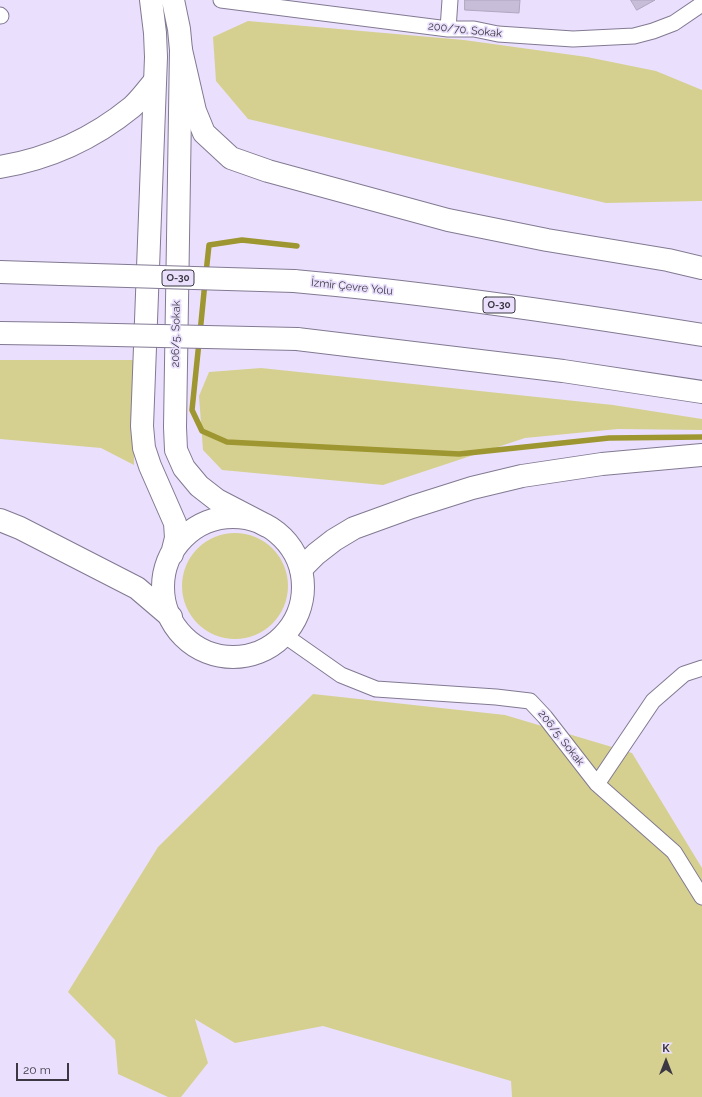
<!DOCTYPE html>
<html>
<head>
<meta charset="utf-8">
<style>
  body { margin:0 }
  #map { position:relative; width:702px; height:1097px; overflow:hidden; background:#eae0fd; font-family:Raleway,sans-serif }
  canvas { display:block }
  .north { position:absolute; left:646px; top:1041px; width:40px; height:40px; -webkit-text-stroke:3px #eae0fd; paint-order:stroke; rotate:0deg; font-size:11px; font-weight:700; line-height:16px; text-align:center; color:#3b3843 }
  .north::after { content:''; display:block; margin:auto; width:14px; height:18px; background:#3b3843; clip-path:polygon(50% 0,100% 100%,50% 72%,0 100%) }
  .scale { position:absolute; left:16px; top:1063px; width:53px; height:18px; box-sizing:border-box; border:2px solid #3b3843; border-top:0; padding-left:5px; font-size:12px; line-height:14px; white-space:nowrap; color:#3b3843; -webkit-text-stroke:3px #eae0fd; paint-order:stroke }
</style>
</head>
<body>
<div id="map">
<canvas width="702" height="1097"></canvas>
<div class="north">K</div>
<div class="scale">20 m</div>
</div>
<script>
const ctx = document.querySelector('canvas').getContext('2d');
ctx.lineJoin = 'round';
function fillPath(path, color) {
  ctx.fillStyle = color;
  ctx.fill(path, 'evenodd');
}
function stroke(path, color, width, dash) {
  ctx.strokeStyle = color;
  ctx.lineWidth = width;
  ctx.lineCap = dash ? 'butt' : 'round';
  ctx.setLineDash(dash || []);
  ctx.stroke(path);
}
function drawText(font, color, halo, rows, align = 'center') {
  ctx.font = font + ' Raleway,sans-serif';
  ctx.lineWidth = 3.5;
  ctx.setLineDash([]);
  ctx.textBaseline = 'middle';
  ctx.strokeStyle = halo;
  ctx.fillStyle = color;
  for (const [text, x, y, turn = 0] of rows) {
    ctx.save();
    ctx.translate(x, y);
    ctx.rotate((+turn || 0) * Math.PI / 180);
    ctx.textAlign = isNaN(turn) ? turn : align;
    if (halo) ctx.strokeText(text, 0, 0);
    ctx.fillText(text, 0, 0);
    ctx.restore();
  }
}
const green = new Path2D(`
  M248,21L464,40L587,57L656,71L702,90V201L606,203L248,119L216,81L213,37Z
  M0,360H133L134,465L101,448L0,439Z
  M261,368L613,405L702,419V430L618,429L525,438L383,485L222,470L203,450L199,396L209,372Z
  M182 586a53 53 0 1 1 106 0a53 53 0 1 1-106 0Z
  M313,694L505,715L632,753L702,868V1097H512L511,1081L323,1026L235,1043L195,1019L208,1063L181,1097H168L118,1074L115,1040L68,992L158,847Z`);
const stream = new Path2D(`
  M206,273L209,245L242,240L297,246
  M200,333L205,282
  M199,342L192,410L202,431L227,442L459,454L609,438L702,437`);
const building = new Path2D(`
  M465,0H520L519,13L465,10Z
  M631,0H655L637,10Z`);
const street = new Path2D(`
  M221,0L448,29H474L498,34L573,39L634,36L653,31L674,23L702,4
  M0,15L1,16
  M448,29L450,0
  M284,635L341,675L376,689L496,697L530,701L545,717L597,784L674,852L702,897
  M597,784L653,701L684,674L702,668`);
const secondary = new Path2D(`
  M151,0L155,33L156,57L142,426L144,448L150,466L175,523L176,538L172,554
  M173,0L179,29L181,50L175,427L176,450L184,468L199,486L217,500L267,526
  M163 587a70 70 0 1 1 140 0a70 70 0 1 1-140 0Z`);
const highway = new Path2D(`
  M181,50L195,111L204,133L231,158L268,171L448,220L547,240L668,260L702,268
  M0,167C48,159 94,138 132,107C140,100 147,90 154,82
  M0,272L61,274
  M294,281C431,293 567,313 702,335
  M0,333L70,334
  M297,339L563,371L702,392
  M0,520L20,528L137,588L171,617
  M301,569L316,554L334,540L354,528L412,507L472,488L522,476L602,464L702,455`);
const highwayBridge = new Path2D(`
  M61,274L294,281
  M70,334L297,339`);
const shields = [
  [178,278,32],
  [499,305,32]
];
const shieldNames = [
  ["O-30",178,278],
  ["O-30",499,305]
];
const streetNames = [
  ["200/70. Sokak",465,30,6],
  ["İzmir Çevre Yolu",352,287,6],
  ["206/5. Sokak",176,334,-89],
  ["206/5. Sokak",561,738,52]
];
fillPath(green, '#d5d090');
stroke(stream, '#9e9630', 5.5);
fillPath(building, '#c7bdd8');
stroke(building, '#afa6c0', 1);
stroke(street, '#827992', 17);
stroke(secondary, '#827992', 24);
stroke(highway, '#827992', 24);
stroke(street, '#fff', 15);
stroke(secondary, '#fff', 22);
stroke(highway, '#fff', 22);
stroke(highwayBridge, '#827992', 24, []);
stroke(highwayBridge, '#fff', 22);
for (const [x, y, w] of shields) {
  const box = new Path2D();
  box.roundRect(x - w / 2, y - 8, w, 16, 3);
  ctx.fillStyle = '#eae0fd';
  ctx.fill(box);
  stroke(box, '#3b3843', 1);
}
drawText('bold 10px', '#3b3843', null, shieldNames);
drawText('11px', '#3b3843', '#eae0fd', streetNames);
</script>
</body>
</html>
